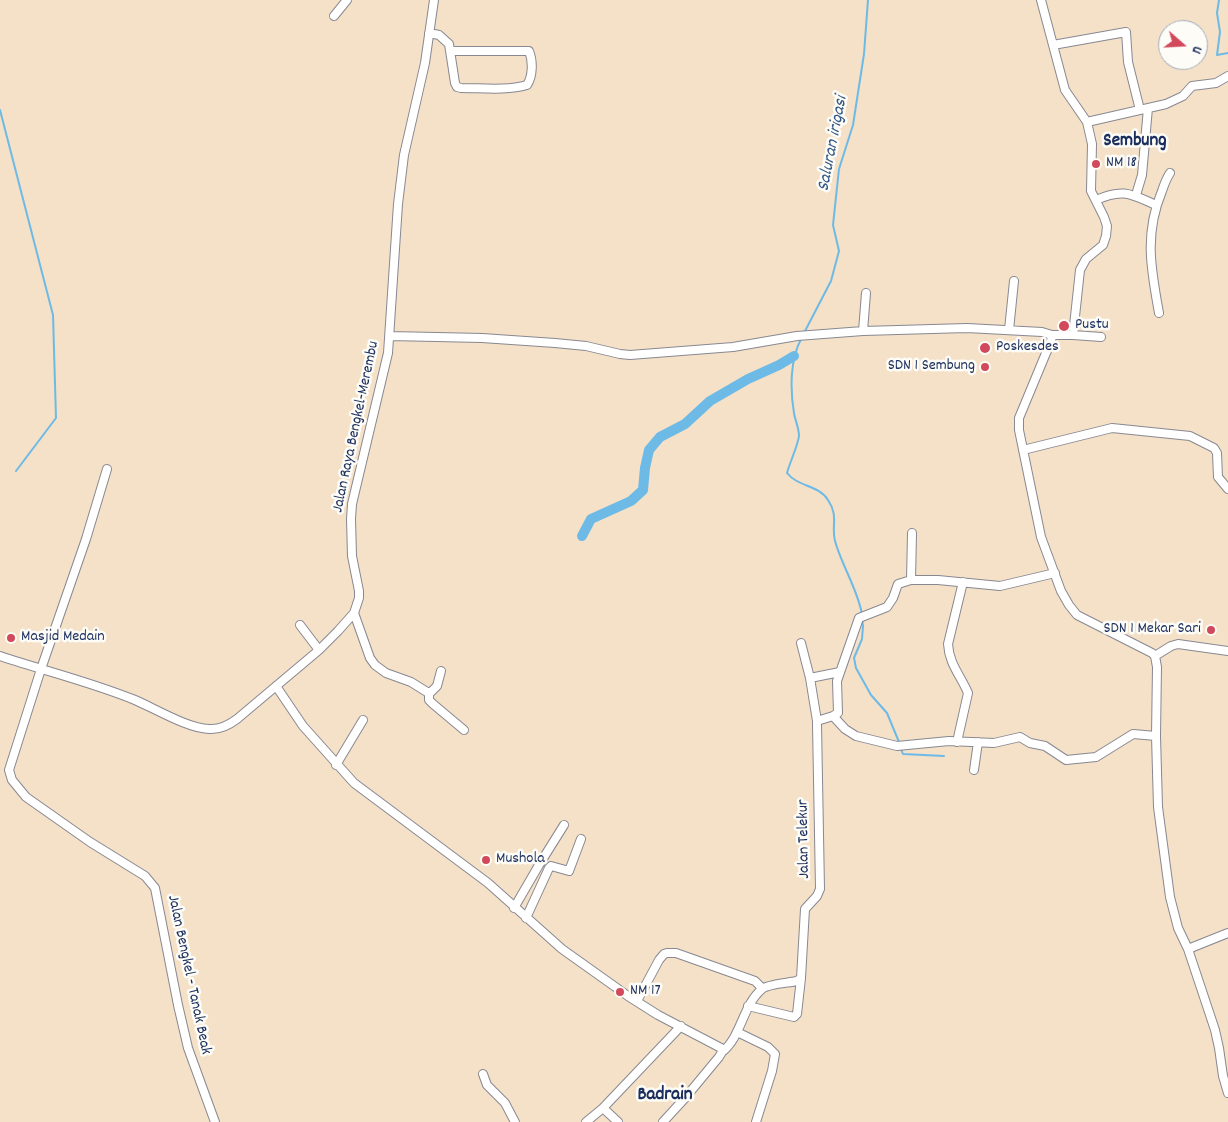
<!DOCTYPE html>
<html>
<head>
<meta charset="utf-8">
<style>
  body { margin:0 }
  #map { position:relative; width:1228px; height:1122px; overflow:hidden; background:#f4e1c7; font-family:Dekko,sans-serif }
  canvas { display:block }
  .north { position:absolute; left:1158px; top:20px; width:50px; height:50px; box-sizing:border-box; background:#fdfcf7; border:1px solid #a3aaba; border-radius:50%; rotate:109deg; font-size:14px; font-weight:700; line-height:20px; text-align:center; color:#1b2f5e }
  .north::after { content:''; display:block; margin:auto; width:18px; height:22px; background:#d1495b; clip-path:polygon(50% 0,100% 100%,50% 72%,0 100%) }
</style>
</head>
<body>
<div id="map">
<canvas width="1228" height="1122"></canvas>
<div class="north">U</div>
</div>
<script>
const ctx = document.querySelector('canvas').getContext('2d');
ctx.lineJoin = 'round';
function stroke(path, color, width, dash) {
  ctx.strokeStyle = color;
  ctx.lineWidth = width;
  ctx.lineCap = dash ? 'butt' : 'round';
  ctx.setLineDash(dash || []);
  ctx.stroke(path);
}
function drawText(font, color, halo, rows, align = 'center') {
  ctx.font = font + ' Dekko,sans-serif';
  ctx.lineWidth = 5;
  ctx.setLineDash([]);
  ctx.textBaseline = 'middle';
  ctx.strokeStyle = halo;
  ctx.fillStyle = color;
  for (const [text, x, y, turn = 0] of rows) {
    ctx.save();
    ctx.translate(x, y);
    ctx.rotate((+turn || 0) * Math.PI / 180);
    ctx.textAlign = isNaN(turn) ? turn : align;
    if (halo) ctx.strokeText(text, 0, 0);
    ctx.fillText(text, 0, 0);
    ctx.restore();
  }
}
const stream = new Path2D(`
  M1219,0L1217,13L1220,32L1217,55L1228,53
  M0,110L53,315L56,418L16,471
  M804,333L831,281L839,251L833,225L839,169L853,125L864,54L868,0
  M801,339C790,360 790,389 794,413C795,420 799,428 799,436C798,445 790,462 787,473C798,487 819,485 828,500C839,516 831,526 835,541C842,566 857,588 862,614
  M862,619L863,626L862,639L854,658L856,668L871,695L887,713L899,742
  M901,749L903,754L944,756`);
const river = new Path2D(`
  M582,536L591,519L631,501L643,490L645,468L649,450L660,437L685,424L710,401L748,379L779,365L794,356`);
const minor = new Path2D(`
  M334,16L347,0
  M429,33L439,35L449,44L455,83L457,87L461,88C482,88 506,91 527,85C533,76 533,61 529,51H451
  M1053,45L1126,32L1128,62L1140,110
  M1087,122L1166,104L1183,96L1192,86L1216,83L1228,76
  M1136,195L1142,175L1148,108
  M1096,200C1123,188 1131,194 1156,205
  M1159,313C1151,269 1144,234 1162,191C1164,185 1166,179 1170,173
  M1009,330L1014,281
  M863,331L866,293
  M1052,335L1051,341L1019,418V430L1041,537L1061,591L1069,605L1077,615L1152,653L1155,656L1171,646L1178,644L1228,651
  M1073,335L1101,337
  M390,336L482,338L555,343L586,346L620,354L630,355L733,347L797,336L863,331L967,328L1042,332L1052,335H1073L1080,270L1086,259L1103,245L1106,236L1107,226L1104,217L1091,191L1092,144L1087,122L1065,90L1041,0
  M1023,450L1112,428L1190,436L1214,448L1217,453L1218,477L1228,489
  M107,469L86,539L41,669L9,770L12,780L26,797L90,842L145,876L155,888L178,1005L188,1048L215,1122
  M911,580L912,533
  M354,613L370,658L375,665L386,673L411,682L427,692H431L437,686L441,671
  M300,625L319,650
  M801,643L810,678L817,721
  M0,656C45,671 91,682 135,700C156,709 187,728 209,729C220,730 229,725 237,719L319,650L338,631L354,613L359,598V591L352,556L351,519L352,504L388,353L398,204L404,155L425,63L434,0
  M1155,656L1157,667L1156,736L1158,807L1170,897L1178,928L1188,949L1215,1030L1219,1048L1223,1076L1228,1093
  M810,678L840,672
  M276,686L303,726L354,783L488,883L562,949L628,996L658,1015L721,1048L722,1052L719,1057L685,1098L663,1122
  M429,692V700L433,704L464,730
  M833,716L845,729L856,736L897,746L949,741L994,743L1020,737L1030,743L1045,746L1066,760L1096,757L1133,734L1156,736
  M957,742L968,693C961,676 949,664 948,644L963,582
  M336,765L363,720
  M974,770L978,742
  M514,908L539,865L564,825
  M526,918L549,868L551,866L569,871L581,839
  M1188,949L1228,933
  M637,1001L659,960L664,954L667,953H676L755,981L762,988
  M748,1006L794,1017L797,1014L801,978
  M737,1032L768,1047L775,1054L772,1071L756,1122
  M722,1052C742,1036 742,1006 762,989C768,984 788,983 797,981L801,978L805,909L817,896L820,889L817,724V721L833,716L838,713L837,681L859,618L887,607L893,598L898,584L911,580H938L1000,586L1055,573
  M483,1074L487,1085L505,1103L515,1122
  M603,1108L618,1122
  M586,1122L603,1108L681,1026`);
const markers = [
  [1096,164,5,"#d1495b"],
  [1064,326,6,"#d1495b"],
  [985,348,6,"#d1495b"],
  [985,367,5,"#d1495b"],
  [1211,630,5,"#d1495b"],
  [11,638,5,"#d1495b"],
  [486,860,5,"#d1495b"],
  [620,992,5,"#d1495b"]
];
const poiNames = [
  ["NM 18",1106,164],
  ["Pustu",1075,326],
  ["Poskesdes",996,348],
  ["SDN 1 Sembung",975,367,"right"],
  ["SDN 1 Mekar Sari",1201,630,"right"],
  ["Masjid Medain",21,638],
  ["Mushola",496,860],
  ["NM 17",630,992]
];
const streetNames = [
  ["Jalan Raya Bengkel-Merembu",357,427,-78],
  ["Jalan Telekur",805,839,-91],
  ["Jalan Bengkel - Tanak Beak",188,975,78]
];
const waterNames = [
  ["Saluran irigasi",834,144,-79]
];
const quarterNames = [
  ["Sembung",1135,142],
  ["Badrain",665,1096]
];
stroke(stream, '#6dbae7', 2);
stroke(river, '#6dbae7', 10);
stroke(minor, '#888892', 10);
stroke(minor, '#fff', 8);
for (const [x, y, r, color] of markers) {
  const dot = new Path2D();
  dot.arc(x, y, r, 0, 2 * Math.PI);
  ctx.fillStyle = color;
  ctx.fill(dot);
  stroke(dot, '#fdfcf7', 2);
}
drawText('16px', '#1b2f5e', '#fdfcf7', poiNames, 'left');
drawText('16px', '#1b2f5e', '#fdfcf7', streetNames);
drawText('italic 18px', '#345987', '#fdfcf7', waterNames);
drawText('bold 19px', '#1b2f5e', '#fdfcf7', quarterNames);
</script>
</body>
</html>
